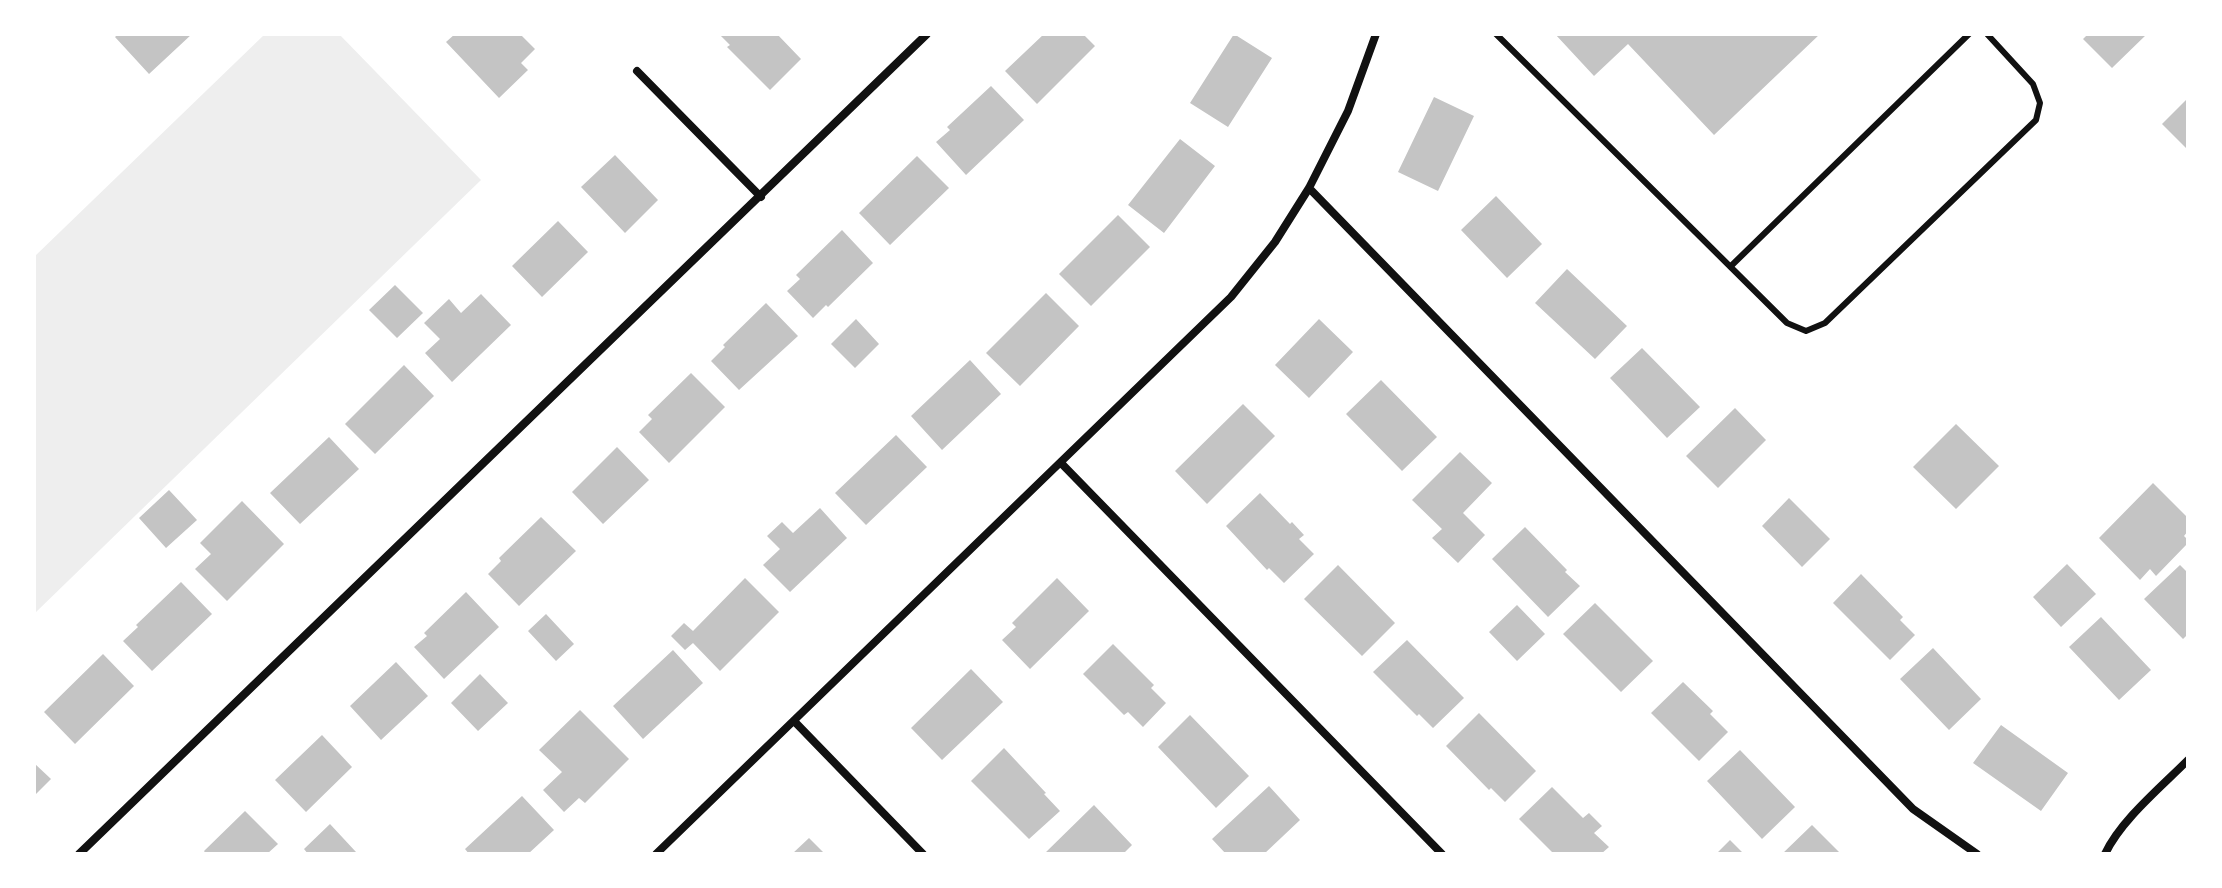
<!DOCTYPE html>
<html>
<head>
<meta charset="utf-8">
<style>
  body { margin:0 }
  #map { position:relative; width:2222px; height:888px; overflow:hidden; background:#fff; font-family:"Work Sans",sans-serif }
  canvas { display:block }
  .frame { position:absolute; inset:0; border:36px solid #fff; pointer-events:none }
</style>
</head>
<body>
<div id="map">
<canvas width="2222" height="888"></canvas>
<div class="frame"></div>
</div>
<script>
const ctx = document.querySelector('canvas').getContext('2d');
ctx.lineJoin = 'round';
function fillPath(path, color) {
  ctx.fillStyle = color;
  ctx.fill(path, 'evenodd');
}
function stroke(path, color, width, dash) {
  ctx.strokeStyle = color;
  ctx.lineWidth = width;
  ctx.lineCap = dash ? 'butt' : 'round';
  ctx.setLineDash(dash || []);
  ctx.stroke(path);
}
const green = new Path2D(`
  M265,34H339L481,180L34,614V257Z`);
const building = new Path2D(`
  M118,34H192L149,74L115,37Z
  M455,34H520L535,49L521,63L528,70L499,98L446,42Z
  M719,34H777L801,59L770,90L727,47L730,45Z
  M1044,34H1083L1095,46L1037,104L1005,71Z
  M1234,34L1272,58L1228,127L1190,103Z
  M1555,34H1820L1714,135L1628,44L1594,76Z
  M2088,34H2147L2112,68L2083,39Z
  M991,86L1024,120L966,175L936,142L950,130L947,127Z
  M1434,97L1474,116L1438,191L1398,172Z
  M2188,98V150L2162,124Z
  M1180,139L1215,166L1164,233L1128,205Z
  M615,155L658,200L625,233L581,187Z
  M917,156L949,188L890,245L859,213Z
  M1496,196L1542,244L1507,278L1461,230Z
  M1118,215L1150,247L1091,306L1059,274Z
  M558,221L588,252L542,297L512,266Z
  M842,230L873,263L828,307L826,305L813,318L787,291L800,279L796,275Z
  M1567,269L1627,326L1595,359L1535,303Z
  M395,285L423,313L397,338L369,310Z
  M1046,293L1079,326L1020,386L986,353Z
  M481,294L511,325L452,382L425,353L440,339L424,323L449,299L461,313Z
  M766,303L798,336L739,390L711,361L725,347L723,345Z
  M856,319L879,344L855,368L831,344Z
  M1319,319L1353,352L1309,398L1275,365Z
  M1642,348L1700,407L1667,438L1610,378Z
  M970,360L1001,394L942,450L911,416Z
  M404,365L434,396L375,454L345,424Z
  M691,373L725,407L669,463L639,432L652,419L648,415Z
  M1381,380L1437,437L1402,471L1346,414Z
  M1243,404L1275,436L1207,504L1175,471Z
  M1735,408L1766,440L1718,488L1686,456Z
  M1956,424L1999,466L1956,509L1913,467Z
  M896,435L927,467L866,525L835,493Z
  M329,437L359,469L300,524L270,493Z
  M617,447L649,480L603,524L572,492Z
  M1460,452L1492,483L1463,513L1485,535L1458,563L1432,538L1442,529L1412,500Z
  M2153,483L2188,518V531L2184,536L2188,540V543L2156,576L2150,569L2140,580L2099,538Z
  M169,490L197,520L166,548L139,518Z
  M1260,493L1290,524L1292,522L1304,535L1299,539L1314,554L1284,583L1269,568L1267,570L1226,526Z
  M1789,498L1830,539L1802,567L1762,526Z
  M242,501L284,544L227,601L195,569L211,554L200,543Z
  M820,508L847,538L790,592L763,565L780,549L767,536L782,522L793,533Z
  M541,517L576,551L519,606L488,574L501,561L499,558Z
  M1525,527L1567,570L1565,572L1580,586L1548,617L1492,559Z
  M2067,564L2096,594L2061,627L2033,597Z
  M1338,565L1395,623L1362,656L1304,599Z
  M2180,565L2188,573V634L2183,639L2144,599Z
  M1861,574L1903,617L1900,620L1915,635L1890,660L1833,603Z
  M745,578L779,612L720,671L693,643L685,650L671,636L684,623L693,631Z
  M1057,578L1089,611L1030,669L1002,640L1016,627L1012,623Z
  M181,582L212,614L152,671L123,641L138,627L136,625Z
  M466,592L499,627L444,679L414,647L427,636L424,633Z
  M1595,603L1653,661L1621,692L1563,634Z
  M1517,605L1545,634L1517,661L1489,632Z
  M546,614L574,644L556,661L528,631Z
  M2101,617L2151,670L2119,700L2069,647Z
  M1407,640L1464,698L1433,728L1419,714L1417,716L1373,672Z
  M1113,644L1154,685L1151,688L1166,703L1143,727L1128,712L1124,715L1083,674Z
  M1933,648L1981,699L1949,730L1900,679Z
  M673,650L703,683L643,739L613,706Z
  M103,654L134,686L75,744L44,712Z
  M396,662L428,696L381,740L350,706Z
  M971,669L1003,702L942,760L911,728Z
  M480,674L508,703L478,731L451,703Z
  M1683,682L1713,711L1710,714L1728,732L1699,761L1651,713Z
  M580,710L629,759L585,803L579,798L564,812L543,790L562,772L539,750Z
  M1479,713L1536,771L1505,802L1491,788L1489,790L1446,746Z
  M1190,715L1249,776L1216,808L1158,747Z
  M2001,725L2068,773L2041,811L1973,763Z
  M322,735L352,767L306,812L275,780Z
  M1004,748L1046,793L1044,794L1060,811L1029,839L971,781Z
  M1740,750L1795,807L1762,839L1707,781Z
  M34,763L51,779L34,796Z
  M1269,786L1300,820L1264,854H1226L1212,839Z
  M1552,787L1583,818L1589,813L1602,826L1594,833L1609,847L1601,854H1554L1519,819Z
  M522,796L554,830L528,854H469L465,849Z
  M1094,805L1132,845L1123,854H1044Z
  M245,811L278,844L267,854H206L204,851Z
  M330,824L356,852L354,854H308L304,849Z
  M1812,825L1841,854H1782Z
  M809,838L825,854H792Z
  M1730,840L1744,854H1716Z`);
const service = new Path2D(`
  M1496,34L1787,323L1806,331L1825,323L2036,120L2040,103L2033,84L1987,34
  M1731,266L1969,34`);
const minor = new Path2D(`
  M637,71L761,197
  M1309,188L1913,809L1977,854
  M1061,463L1442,854
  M794,721L923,854
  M79,854L927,34
  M656,854L1231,297L1275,242L1309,188L1348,111L1376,34
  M2105,854C2121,820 2161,787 2188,760`);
fillPath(green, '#eee');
fillPath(building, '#c4c4c4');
stroke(service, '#111', 6);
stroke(minor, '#111', 8);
</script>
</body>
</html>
